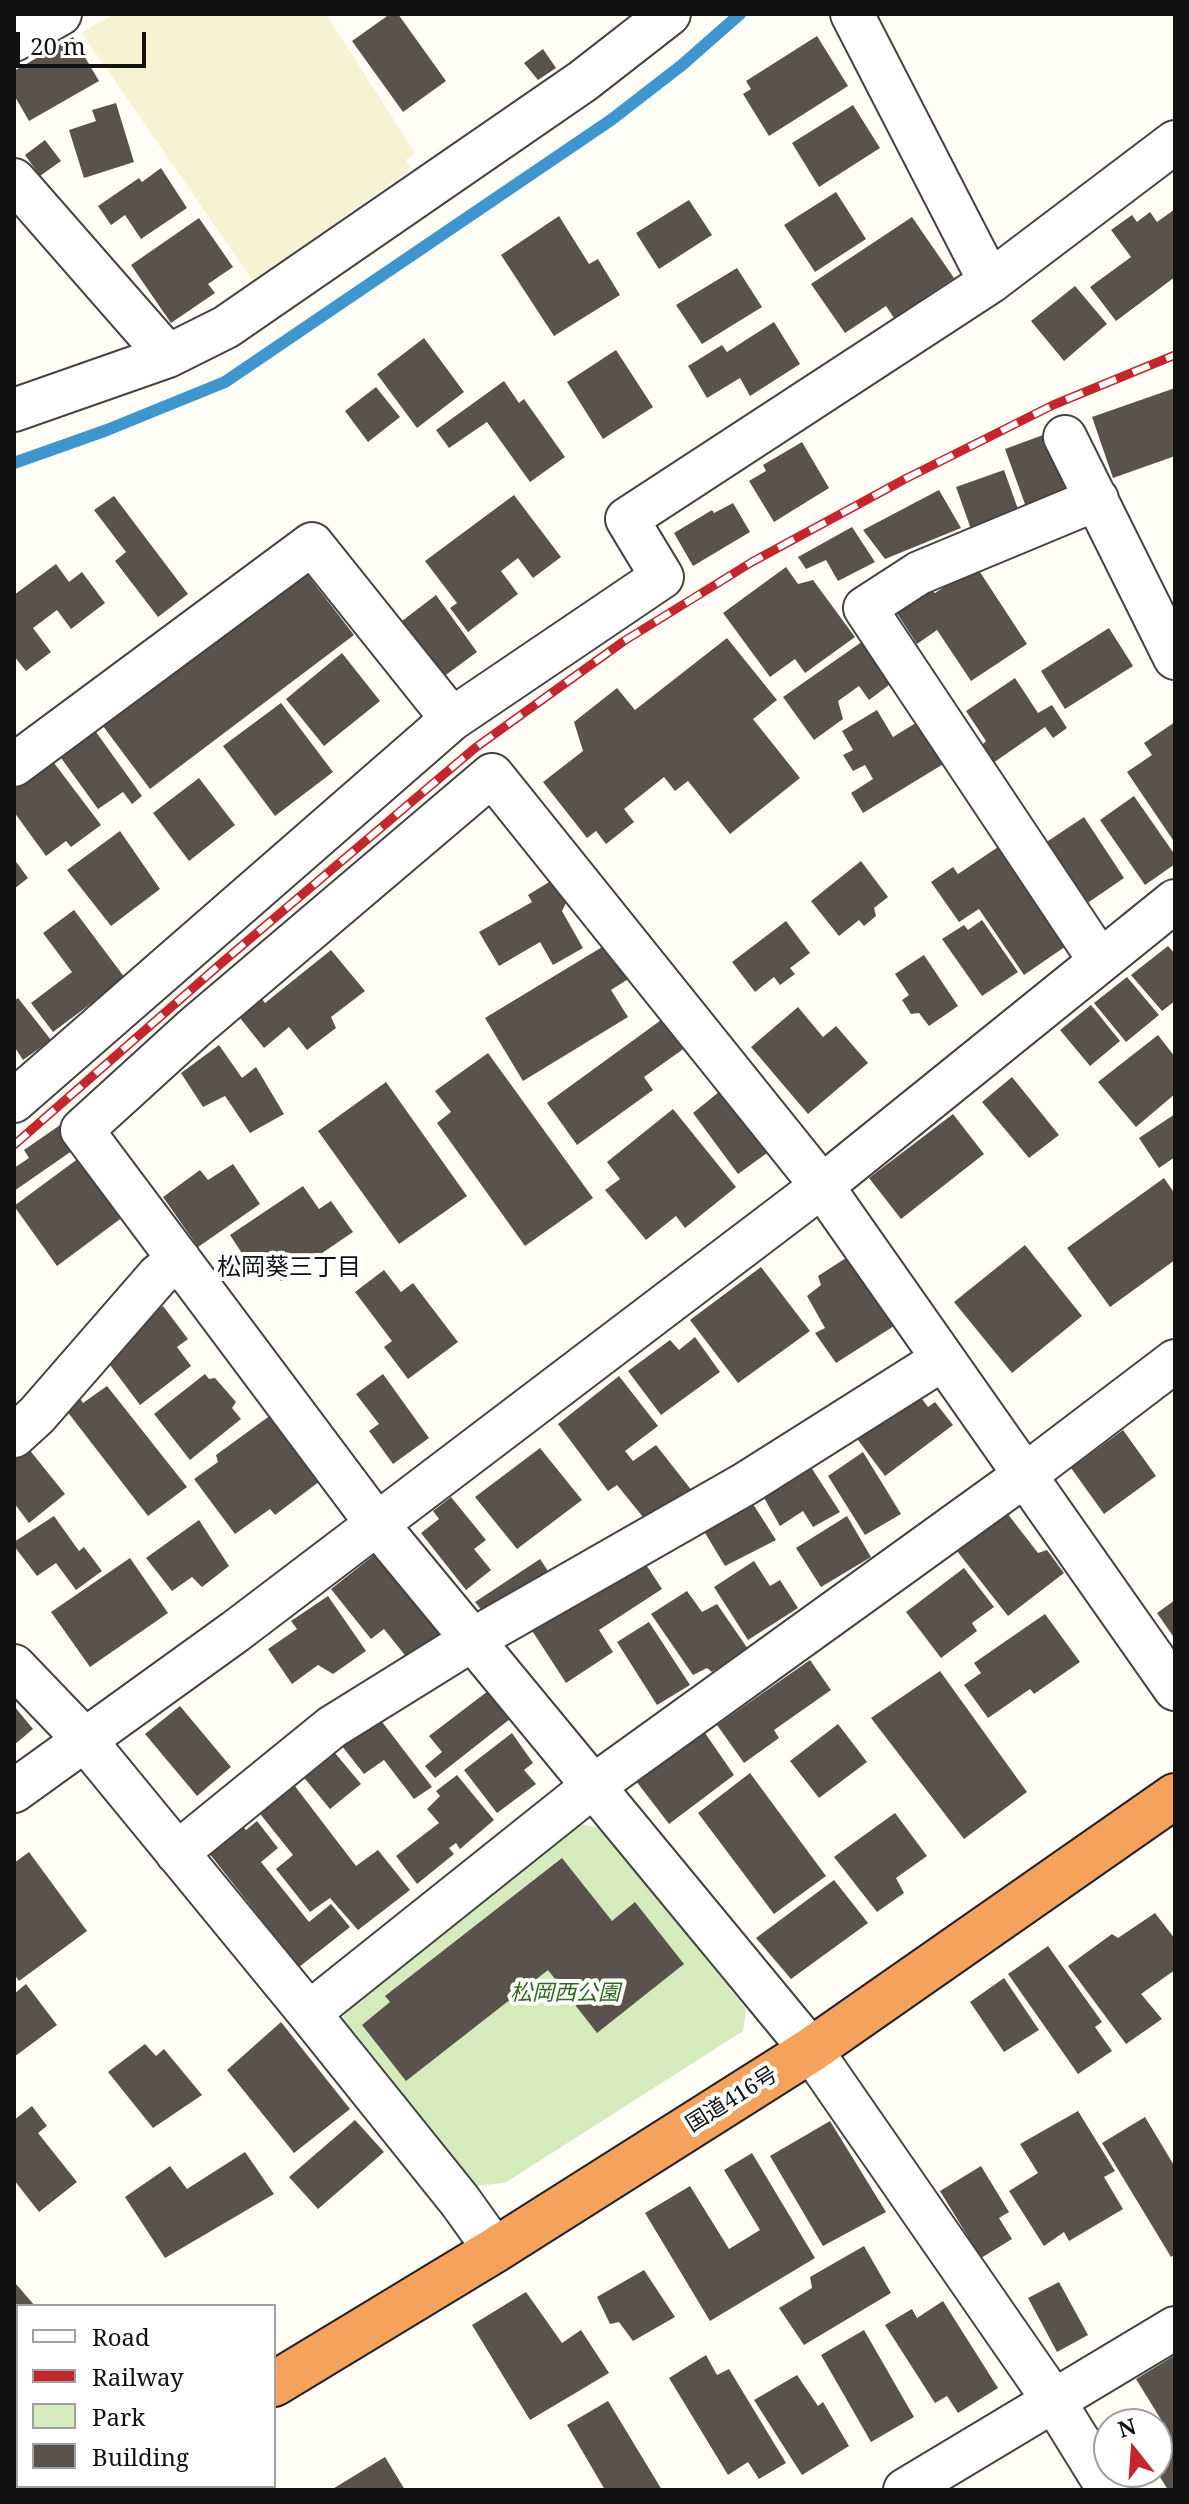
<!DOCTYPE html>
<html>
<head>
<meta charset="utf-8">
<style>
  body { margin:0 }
  #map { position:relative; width:1189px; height:2504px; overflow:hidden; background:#fffdf5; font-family:"Noto Serif",serif }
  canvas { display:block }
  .frame { position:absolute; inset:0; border:16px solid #111; pointer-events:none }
  .legend { position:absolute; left:16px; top:2304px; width:260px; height:184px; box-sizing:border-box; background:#fff; border:2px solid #a0a0a0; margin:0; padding:10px 14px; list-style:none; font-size:24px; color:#111 }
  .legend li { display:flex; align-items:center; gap:16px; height:40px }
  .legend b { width:40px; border:2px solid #a0a0a0 }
  .north { position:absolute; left:1093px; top:2408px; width:80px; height:80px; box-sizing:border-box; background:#fff; border:2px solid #a0a0a0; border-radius:50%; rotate:343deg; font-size:22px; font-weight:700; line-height:32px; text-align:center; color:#111 }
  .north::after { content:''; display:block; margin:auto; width:28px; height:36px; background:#c4262e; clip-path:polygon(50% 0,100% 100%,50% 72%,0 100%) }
  .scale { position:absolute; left:16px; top:32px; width:130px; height:36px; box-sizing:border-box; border:4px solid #111; border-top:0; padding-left:10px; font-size:24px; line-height:28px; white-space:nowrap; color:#111; -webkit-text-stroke:6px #fff; paint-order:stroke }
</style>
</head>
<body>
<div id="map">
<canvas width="1189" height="2504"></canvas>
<div class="frame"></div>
<ul class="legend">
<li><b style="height:10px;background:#fff"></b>Road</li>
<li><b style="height:10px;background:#c4262e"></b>Railway</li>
<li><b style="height:22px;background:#d5ebbd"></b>Park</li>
<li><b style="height:22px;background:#5a524d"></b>Building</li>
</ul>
<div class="north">N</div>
<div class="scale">20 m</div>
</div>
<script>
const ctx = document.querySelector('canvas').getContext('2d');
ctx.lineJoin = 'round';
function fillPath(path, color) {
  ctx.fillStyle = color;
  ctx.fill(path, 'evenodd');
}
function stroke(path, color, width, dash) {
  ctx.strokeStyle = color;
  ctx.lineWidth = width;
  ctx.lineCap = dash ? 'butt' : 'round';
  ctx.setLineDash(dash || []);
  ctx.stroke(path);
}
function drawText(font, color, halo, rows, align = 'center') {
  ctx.font = font + ' "Noto Serif","Noto Sans JP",serif';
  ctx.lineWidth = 8;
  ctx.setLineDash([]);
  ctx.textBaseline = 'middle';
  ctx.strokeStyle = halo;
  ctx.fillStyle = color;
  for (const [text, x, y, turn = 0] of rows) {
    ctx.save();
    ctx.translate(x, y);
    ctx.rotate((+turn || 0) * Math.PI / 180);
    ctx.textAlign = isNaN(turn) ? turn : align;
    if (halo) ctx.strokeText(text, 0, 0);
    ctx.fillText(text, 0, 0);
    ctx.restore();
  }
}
const farmland = new Path2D(`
  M114,14H326L415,153L406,160L411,169L253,281L82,33Z`);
const green = new Path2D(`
  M579,1824L600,1828L746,2009L743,2031L505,2183L473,2186L343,2024L346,2001Z`);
const stream = new Path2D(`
  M14,463L107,430L225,382L611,120L682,65L740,14`);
const building = new Path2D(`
  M390,14H398L446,81L403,112L352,41Z
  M817,36L848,86L769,136L743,94L751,89L746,81Z
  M73,37L99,81L29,121L14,95V71Z
  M543,49L556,68L538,80L524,63Z
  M116,103L134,162L84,178L69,130L96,121L92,110Z
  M853,105L880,148L819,187L792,143Z
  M45,140L61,161L40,176L25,155Z
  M161,168L187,208L141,239L125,215L111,225L98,206L139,178L142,182Z
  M836,192L866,239L815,272L784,225Z
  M689,200L712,235L659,269L636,233Z
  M1175,209V277L1116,321L1090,287L1131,257L1111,230L1132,215L1137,222L1150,212L1157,222Z
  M559,216L589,264L598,259L620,295L554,336L501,255Z
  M912,217L954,278L894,318L886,306L845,333L811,284Z
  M199,218L233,267L208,284L215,293L171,323L131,265Z
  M737,268L762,307L702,344L676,305Z
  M1075,286L1107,324L1064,361L1031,321Z
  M774,322L800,364L750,396L740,378L707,398L688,366L722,345L727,352Z
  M424,338L464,392L417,428L377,374Z
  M616,350L653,407L603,439L567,382Z
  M504,381L519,403L524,399L565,457L530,482L487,422L449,448L436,430Z
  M376,387L400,417L368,442L345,411Z
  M1175,388V456L1113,478L1092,417Z
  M1043,435L1066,491L1026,507L1005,449Z
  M802,442L829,488L774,522L749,481L766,471L763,465Z
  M1004,470L1019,512L971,529L956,487Z
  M939,490L961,528L885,559L863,530Z
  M514,495L561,557L533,578L518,558L501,571L518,594L468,632L450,608L457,603L425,561Z
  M114,496L188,594L158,617L115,561L126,552L94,510Z
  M733,503L750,532L693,566L674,533L712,510L714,513Z
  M852,527L875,562L838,581L826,560L806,569L798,557Z
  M56,564L69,582L82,572L105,603L71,629L57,610L33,628L51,652L26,671L14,656V595Z
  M976,566L1027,644L971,681L937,630L917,644L896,612L930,590L935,593Z
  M786,567L798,584L813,580L855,637L805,673L795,659L770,677L723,613Z
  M303,569L354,635L150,789L100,722Z
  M436,595L477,652L443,677L402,621Z
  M1109,628L1133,666L1065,709L1041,671Z
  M727,638L777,700L753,719L800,778L730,834L688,781L675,791L664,777L624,809L634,822L606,844L596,831L587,838L543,782L583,751L574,722L617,688L635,710Z
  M863,641L893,682L869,700L859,686L838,701L843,719L814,740L783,697Z
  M342,653L380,701L324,746L286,699Z
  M1015,678L1038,713L1052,705L1067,728L1053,738L1045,727L993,763L981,746L986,741L966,711Z
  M281,703L333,772L275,816L223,746Z
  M877,710L893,737L919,721L945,763L863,813L851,793L873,779L865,765L853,771L843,755L853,750L842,731Z
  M1175,722V843L1127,772L1152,755L1144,743Z
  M91,725L142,796L132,804L123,792L98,809L56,751Z
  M51,759L101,825L71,847L66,841L46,856L14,812V787Z
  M199,778L235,825L189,861L153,813Z
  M1134,796L1175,855V864L1145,885L1100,820Z
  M1084,817L1124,878L1086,904L1045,843Z
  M120,831L160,889L111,926L67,870Z
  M1001,845L1069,944L1024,975L979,909L959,922L931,882L953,867L958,874Z
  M14,859L28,878L14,889Z
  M861,861L888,897L874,908L876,916L864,926L859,920L839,936L811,901Z
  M554,879L567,901L562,911L583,948L553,965L540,942L499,966L479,932L532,902L528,895Z
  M74,910L125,978L53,1032L31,1003L72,972L43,933Z
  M982,920L1018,972L982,996L942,939L964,925L968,930Z
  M786,921L810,953L790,968L795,974L780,985L774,977L755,992L732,962Z
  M612,941L633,976L611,990L628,1017L523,1081L485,1018Z
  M1168,946L1175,954V1001L1162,1011L1131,975Z
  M331,950L365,991L331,1017L336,1028L307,1050L289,1027L264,1048L236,1013L259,995L265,1003Z
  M924,955L958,1006L929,1026L919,1013L911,1014L902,1000L909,995L895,974Z
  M1127,977L1159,1015L1126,1042L1094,1003Z
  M18,998L51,1040L23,1060L14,1046V1001Z
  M1091,1005L1120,1041L1090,1066L1060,1030Z
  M798,1007L823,1037L836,1026L868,1063L808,1114L751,1047Z
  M668,1015L689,1045L644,1077L653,1090L577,1145L547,1103Z
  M1158,1035L1175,1057V1094L1136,1127L1098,1082Z
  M219,1045L242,1078L256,1067L284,1114L250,1133L225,1096L203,1107L181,1073Z
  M488,1053L593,1198L525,1246L437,1123L451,1112L435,1091Z
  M1012,1077L1059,1135L1029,1158L982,1102Z
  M386,1082L467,1196L399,1244L318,1131Z
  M719,1092L767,1153L738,1174L693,1113Z
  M673,1109L736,1187L685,1228L676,1216L646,1240L605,1190L620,1179L607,1162Z
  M953,1114L984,1154L901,1219L869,1178Z
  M1175,1114V1157L1159,1168L1139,1138Z
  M63,1123L79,1146L14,1191V1168L29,1158L24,1150Z
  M83,1155L127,1214L57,1266L14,1206Z
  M233,1164L260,1204L198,1247L163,1197L200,1170L208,1180Z
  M1164,1178L1175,1194V1260L1110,1307L1067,1248Z
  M303,1186L319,1209L331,1201L353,1232L281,1281L263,1254L249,1264L230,1235Z
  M1025,1245L1082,1316L1012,1373L954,1302Z
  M846,1258L894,1326L836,1363L815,1333L825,1328L807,1296L821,1285L818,1276Z
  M761,1267L810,1331L738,1383L690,1320Z
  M384,1270L401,1292L413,1283L458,1342L408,1379L384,1347L392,1341L355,1292Z
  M163,1306L188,1339L177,1347L191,1366L140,1405L101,1353Z
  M695,1337L720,1372L661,1415L628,1371L670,1340L679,1350Z
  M205,1374L209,1379L215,1378L236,1402L232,1408L241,1419L190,1460L154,1414Z
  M383,1374L429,1438L393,1464L369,1431L379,1424L356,1394Z
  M619,1376L658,1426L625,1451L633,1461L656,1445L693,1492L647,1522L617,1485L608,1491L558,1424Z
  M107,1386L187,1487L148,1516L66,1410L80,1398L83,1403Z
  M916,1391L928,1407L935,1402L953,1425L885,1476L855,1436Z
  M275,1412L324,1478L275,1515L270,1509L235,1534L194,1479L218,1462L216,1455Z
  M1123,1430L1156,1476L1104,1514L1071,1468Z
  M24,1443L65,1494L29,1523L14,1503V1451Z
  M540,1448L582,1500L517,1549L475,1497Z
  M863,1452L901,1514L865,1535L828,1476Z
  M807,1461L840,1512L813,1527L803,1511L780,1526L759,1489Z
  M746,1493L776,1540L725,1566L699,1523Z
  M451,1497L486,1540L474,1549L491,1570L466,1590L421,1533L439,1519L433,1511Z
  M1007,1513L1038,1553L1047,1550L1064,1573L1008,1616L957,1551Z
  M54,1516L79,1551L84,1547L102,1571L76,1590L56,1563L37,1576L14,1546V1542Z
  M847,1516L871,1557L821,1587L796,1548Z
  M199,1520L229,1566L202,1587L192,1577L172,1591L146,1558Z
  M378,1552L446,1637L412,1664L384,1629L371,1639L331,1589Z
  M641,1557L662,1589L599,1630L613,1652L566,1683L531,1629Z
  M130,1558L168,1613L90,1667L51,1612Z
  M540,1559L554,1580L491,1622L475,1602Z
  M754,1561L770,1586L780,1580L798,1608L748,1640L714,1587Z
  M964,1568L994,1607L972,1623L977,1631L941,1658L906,1612Z
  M687,1591L702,1612L717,1604L748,1649L712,1672L707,1668L693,1675L651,1614Z
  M328,1596L366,1651L333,1674L318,1665L292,1684L268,1649L297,1629L291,1621Z
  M1175,1600V1639L1157,1613Z
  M1045,1614L1080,1662L1034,1694L1030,1689L988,1718L964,1685L981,1673L974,1663Z
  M649,1622L690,1685L657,1705L617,1642Z
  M810,1660L831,1690L774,1730L779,1738L744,1763L717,1725Z
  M940,1671L1027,1792L964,1839L871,1718Z
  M488,1691L510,1719L435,1778L425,1766L442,1752L429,1736Z
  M14,1706L33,1729L14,1745Z
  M180,1706L231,1767L197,1796L145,1734Z
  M376,1714L432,1787L414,1799L384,1760L364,1774L338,1741Z
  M838,1724L867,1762L819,1798L790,1761Z
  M512,1733L533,1763L524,1770L536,1784L497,1813L464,1770Z
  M705,1733L734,1775L669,1824L636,1781Z
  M320,1749L329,1759L335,1753L361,1784L330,1809L296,1768Z
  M750,1773L826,1876L774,1914L698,1813Z
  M457,1775L494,1820L460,1849L456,1843L449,1848L454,1854L417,1884L396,1856L439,1823L427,1809L440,1796L436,1791Z
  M288,1777L356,1866L378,1850L410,1890L358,1930L330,1898L310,1912L276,1869L293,1855L253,1805Z
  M895,1813L927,1856L896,1878L904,1893L877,1912L834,1857Z
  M257,1821L278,1848L261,1862L309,1922L331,1904L350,1927L299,1967L205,1848L239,1822L246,1830Z
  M29,1852L87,1931L19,1981L14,1974V1863Z
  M562,1858L612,1921L635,1902L684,1964L597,2033L548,1970L406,2081L362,2025L390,2002L385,1996Z
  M834,1880L868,1923L791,1979L756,1938Z
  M1155,1913L1175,1939V1970L1141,1994L1162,2019L1126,2044L1068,1966L1112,1934L1118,1938Z
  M1048,1946L1102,2022L1095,2027L1112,2051L1078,2074L1008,1974Z
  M1004,1978L1039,2030L1004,2052L970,2002Z
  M26,1984L57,2025L14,2057V1994Z
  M281,2022L350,2109L294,2153L227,2070Z
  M145,2044L156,2056L164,2049L202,2095L153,2128L108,2072Z
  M32,2106L47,2126L38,2133L77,2182L39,2212L14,2180V2120Z
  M1078,2111L1115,2171L1104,2177L1123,2209L1069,2241L1064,2232L1044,2246L1009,2191L1038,2173L1020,2144Z
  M1145,2117L1175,2167V2254L1171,2257L1102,2143Z
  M355,2120L384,2152L318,2209L289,2177Z
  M830,2121L886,2212L823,2246L770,2156Z
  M245,2152L274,2194L165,2258L125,2197L170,2166L187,2189Z
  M752,2153L815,2258L710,2321L645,2213L690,2186L729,2249L760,2230L724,2170Z
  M981,2166L1009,2212L999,2218L1012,2239L981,2258L940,2191Z
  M864,2246L891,2293L804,2345L779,2308L812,2288L810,2277Z
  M644,2270L675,2317L633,2341L619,2322L610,2324L597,2297Z
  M1059,2282L1088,2335L1057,2352L1028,2298Z
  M16,2284L35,2306H18V2367L14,2370V2285Z
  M526,2292L562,2343L581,2330L609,2373L530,2420L472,2325Z
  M943,2301L998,2388L958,2413L947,2396L935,2403L885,2325L912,2309L917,2318Z
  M864,2330L914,2417L871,2442L821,2355Z
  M706,2355L717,2375L729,2369L786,2463L759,2479L748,2462L728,2475L669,2378Z
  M1175,2355V2490H1168L1157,2472V2437L1168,2431L1136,2379Z
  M797,2375L818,2406L823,2402L849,2446L802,2475L754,2400Z
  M608,2401L662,2490H605L567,2425Z
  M18,2410V2462L14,2465V2413Z
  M385,2457L405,2490H331Z`);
const minor = new Path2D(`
  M852,14L990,282
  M14,40L60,14
  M14,180L168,356
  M14,410L168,356L226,327L583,81L669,14
  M1065,437L1175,658
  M1097,499L919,573L865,608L1100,961
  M14,765L312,544L452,719
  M14,1101L452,719L662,577L627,519L990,282L1175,142
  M14,1436L37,1415L158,1276L179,1259
  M14,1666L84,1739L309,2013L460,2201L495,2250
  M14,1791L236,1631L822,1186L1175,901
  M177,1853L332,1727L472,1640L745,1484L943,1359
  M309,2013L592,1787L1025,1475L1175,1361
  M905,2490L1175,2328
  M1109,2490L1054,2401L811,2050L377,1524L82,1130L194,1028L492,775L822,1186L1175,1689`);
const highway = new Path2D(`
  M274,2384L495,2250L811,2050L1175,1796
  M98,2490L105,2486`);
const rail = new Path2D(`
  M14,1145L225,960L475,748L624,641L752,562L905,479L1053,405L1175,355`);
const parkNames = [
  ["松岡西公園",565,1994]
];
const streetNames = [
  ["国道416号",732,2100,-32]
];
const neighbourhoodNames = [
  ["松岡葵三丁目",289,1268]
];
fillPath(farmland, '#f6f3d4');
fillPath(green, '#d5ebbd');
stroke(stream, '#3f96cf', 12);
fillPath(building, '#5a524d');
stroke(minor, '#444', 46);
stroke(highway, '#222', 48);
stroke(minor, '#fff', 42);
stroke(highway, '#f5a25d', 44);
stroke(rail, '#c4262e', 9);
stroke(rail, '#fff', 6, [18]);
drawText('italic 22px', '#2f6b1f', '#fff', parkNames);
drawText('22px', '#111', '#fff', streetNames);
drawText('24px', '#111', '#fff', neighbourhoodNames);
</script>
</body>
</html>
